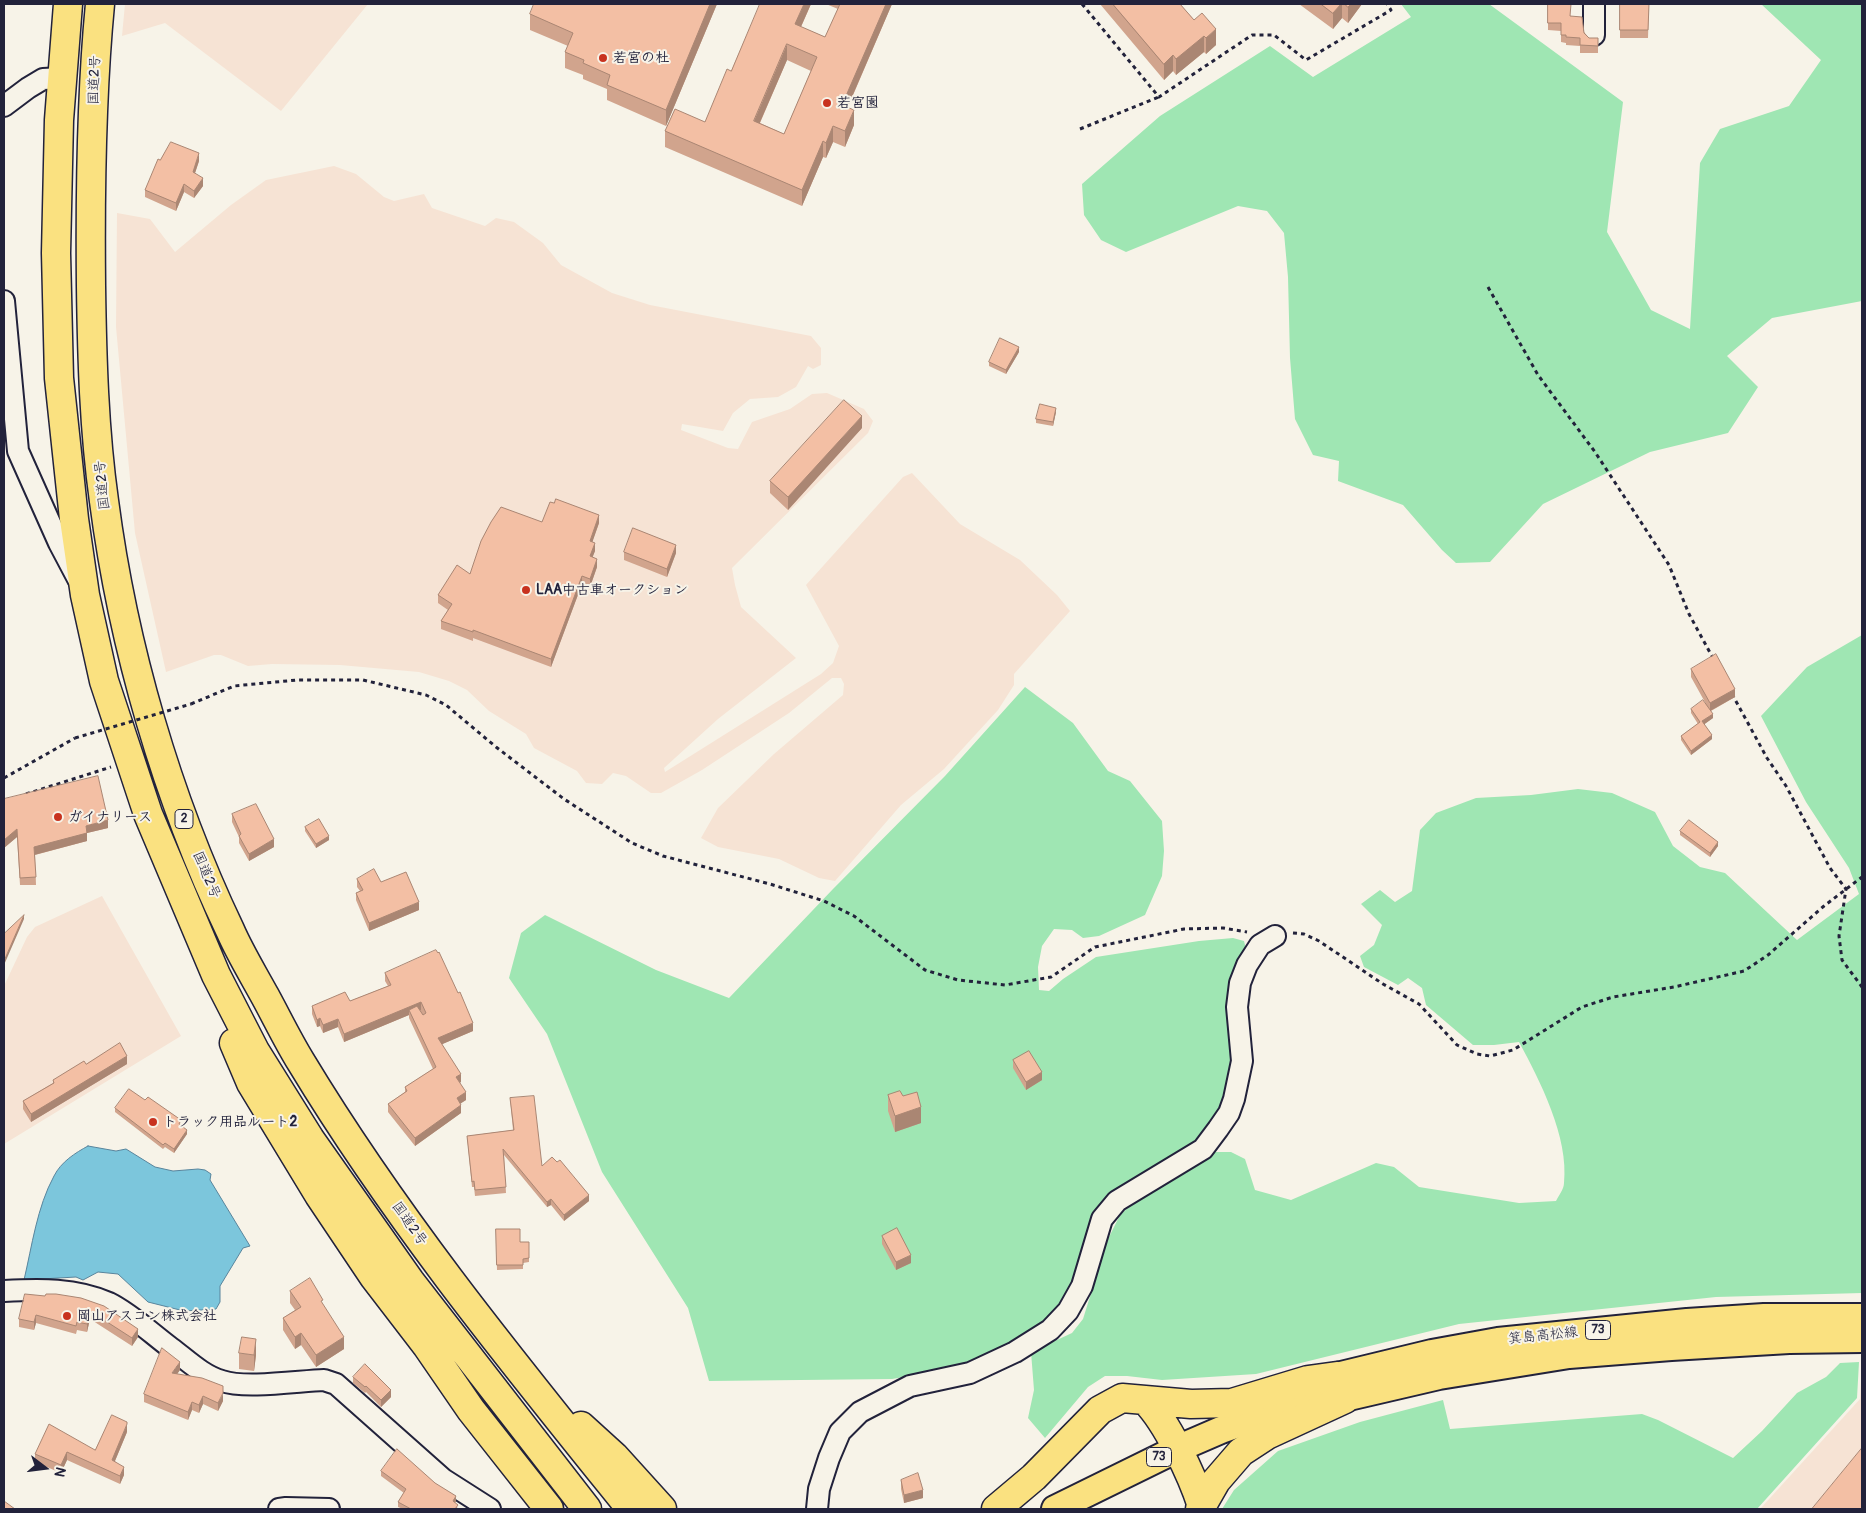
<!DOCTYPE html>
<html>
<head>
<meta charset="utf-8">
<style>
  body { margin:0 }
  #map { position:relative; width:1866px; height:1513px; overflow:hidden; background:#f7f3e8; font-family:Pangolin,sans-serif }
  canvas { display:block }
  .frame { position:absolute; inset:0; border:5px solid #22223b; pointer-events:none }
  .north { position:absolute; left:20px; top:1443px; width:50px; height:50px; -webkit-text-stroke:4px #f7f3e8; paint-order:stroke; rotate:105deg; font-size:14px; font-weight:700; line-height:20px; text-align:center; color:#22223b }
  .north::after { content:''; display:block; margin:auto; width:18px; height:22px; background:#22223b; clip-path:polygon(50% 0,100% 100%,50% 72%,0 100%) }
</style>
</head>
<body>
<div id="map">
<canvas width="1866" height="1513"></canvas>
<div class="frame"></div>
<div class="north">N</div>
</div>
<script>
const ctx = document.querySelector('canvas').getContext('2d');
ctx.lineJoin = 'round';
function fillPath(path, color) {
  ctx.fillStyle = color;
  ctx.fill(path, 'evenodd');
}
function stroke(path, color, width, dash) {
  ctx.strokeStyle = color;
  ctx.lineWidth = width;
  ctx.lineCap = dash ? 'butt' : 'round';
  ctx.setLineDash(dash || []);
  ctx.stroke(path);
}
function drawText(font, color, halo, rows, align = 'center') {
  ctx.font = font + ' Pangolin,"Klee One",sans-serif';
  ctx.lineWidth = 4;
  ctx.setLineDash([]);
  ctx.textBaseline = 'middle';
  ctx.strokeStyle = halo;
  ctx.fillStyle = color;
  for (const [text, x, y, turn = 0] of rows) {
    ctx.save();
    ctx.translate(x, y);
    ctx.rotate((+turn || 0) * Math.PI / 180);
    ctx.textAlign = isNaN(turn) ? turn : align;
    if (halo) ctx.strokeText(text, 0, 0);
    ctx.fillText(text, 0, 0);
    ctx.restore();
  }
}
const built = new Path2D(`
  M125,4H368L281,111L165,23L122,36Z
  M334,166L356,174L384,197L394,201L424,194L432,208L485,226L496,218L514,222L543,243L561,265L612,293L650,305L811,336L821,348V365L813,369L808,366L796,387L778,397L750,399L733,413L723,431L682,424L681,430L728,448L738,449L752,422L790,409L812,394L827,393L864,409L873,421L868,433L732,568L735,585L741,607L796,658L718,719L664,768L665,772L821,674L833,663L839,646L806,585L903,477L912,473L960,524L1020,560L1057,595L1070,611L1014,674V685L998,710L944,769L901,805L835,881L819,878L779,859L718,847L701,838L718,808L774,754L843,695L844,684L841,678H832L789,713L702,770L661,793H651L626,776L613,773L602,784L586,783L577,771L534,748L526,734L489,711L467,690L449,681L419,672L340,665L272,664L248,666L221,655H214L166,672L135,533L116,327L117,213L150,219L175,252L231,205L266,180Z
  M102,896L181,1036L4,1144V986L27,937L35,927Z
  M1862,1362V1509H1760L1860,1399Z`);
const green = new Path2D(`
  M1401,4H1489L1623,102L1607,232L1651,310L1690,329L1700,163L1720,129L1789,106L1821,60L1761,4H1862V301L1772,318L1727,356L1758,387L1728,433L1650,452L1543,504L1490,562L1456,563L1442,550L1403,505L1338,481L1339,461L1313,455L1295,419L1290,358L1288,277L1284,233L1267,211L1238,206L1126,252L1101,240L1084,215L1082,184L1160,116L1270,46L1313,77L1411,17Z
  M1862,635V1293L1716,1297L1459,1324L1256,1374L1162,1380L1127,1376H1105L1088,1387L1045,1438L1028,1418L1034,1390L1031,1352L1072,1333L1083,1319L1108,1239L1120,1215L1145,1192L1215,1152H1231L1245,1159L1255,1190L1291,1200L1376,1163L1394,1167L1419,1187L1519,1203L1556,1201C1559,1195 1564,1189 1564,1183C1569,1137 1540,1081 1519,1042L1494,1045H1473L1426,1005L1422,988L1408,978L1398,985L1364,967L1360,956L1374,945L1382,925L1361,904L1380,890L1395,902L1412,891L1420,830L1436,813L1476,798L1531,795L1578,789L1612,793L1655,812L1673,846L1700,867L1725,873L1797,940L1859,894L1849,868L1806,802L1761,716L1807,667Z
  M1025,687L1073,723L1108,771L1130,781L1162,821L1164,851L1162,876L1145,915L1099,936L1083,938L1072,930L1054,929L1042,946L1038,967L1039,990L1049,991L1063,979L1096,957L1199,941L1233,938L1244,941L1246,949L1232,1080L1215,1123L1197,1140L1111,1196L1073,1287L1064,1303L1045,1321L1016,1345L956,1368L892,1379L709,1381L688,1308L602,1172L547,1034L509,978L521,933L545,915L656,970L729,998L833,889L945,776Z
  M1859,1362L1857,1398L1757,1509H1222L1234,1490L1278,1451L1360,1422L1443,1400L1450,1429L1642,1414L1658,1420L1733,1458L1762,1431L1797,1393L1826,1377L1840,1363Z`);
const water = new Path2D(`
  M88,1146L116,1151L126,1149L155,1167L173,1171L198,1169L205,1170L211,1174L210,1180L250,1246L243,1248L220,1286V1302L216,1309L184,1311L148,1302L118,1274L98,1272L83,1280L76,1277L24,1280C32,1246 37,1207 54,1176C61,1162 75,1153 88,1146Z`);
const path = new Path2D(`
  M1082,4L1159,97L1252,35H1274L1306,60L1391,10L1387,4
  M1080,129L1159,97
  M1488,287L1538,375L1595,452L1669,565L1689,614L1714,660
  M1732,694L1767,758L1786,786L1830,868L1846,889L1839,936L1842,960L1862,987
  M191,704L234,686L297,680H363L426,695L446,705L496,747L564,799L632,843L663,856L770,884L824,901L854,916L925,970L958,980L1005,985L1051,977L1095,947L1184,929L1223,928L1247,932
  M4,778L75,738
  M26,794L111,767
  M1293,933L1304,934L1319,941L1383,984L1419,1004L1457,1045L1477,1054L1490,1056L1513,1050L1582,1007L1613,997L1674,987L1744,971L1768,955L1824,906L1862,877`);
const minor = new Path2D(`
  M1594,35V4
  M4,106L28,88L43,79L62,78
  M4,301L18,451L59,543L78,579
  M4,1291C39,1289 76,1288 109,1303C131,1314 151,1333 171,1348C186,1359 203,1376 222,1381C245,1389 298,1381 324,1380L336,1384L443,1479L490,1509
  M279,1509L286,1508L329,1509
  M817,1509L819,1489L829,1458L840,1432L860,1412L910,1386L970,1373L1015,1352L1050,1330L1068,1311L1082,1286L1102,1219L1117,1201L1203,1149L1218,1129L1229,1113L1234,1099L1242,1061L1237,1007L1240,983L1247,965L1260,945L1275,936`);
const major = new Path2D(`
  M1323,1403L1439,1376L1569,1355L1671,1347L1789,1340L1862,1339
  M1055,1509L1177,1449L1221,1430L1266,1414L1337,1376L1432,1353L1498,1341L1687,1322L1764,1317H1862`);
const highway = new Path2D(`
  M68,4L59,120L56,253L59,378L74,519L85,595L104,681L148,814L216,975L255,1051L310,1139L410,1281L587,1509
  M100,4C91,97 90,192 91,286C92,358 94,430 104,501C123,647 167,798 230,930C240,953 253,974 265,996C277,1018 288,1041 301,1062C397,1221 515,1365 631,1509
  M234,1043L251,1083L319,1195L374,1277L427,1346L471,1410L549,1509
  M1145,1400C1167,1422 1192,1475 1202,1506
  M581,1426L614,1456L662,1509
  M996,1509L1034,1477L1100,1410L1122,1398L1191,1404L1232,1403L1308,1380L1337,1376
  M1200,1509L1216,1481L1241,1452L1267,1435L1345,1399`);
const pathBridge = new Path2D(`
  M75,738L191,704`);
const wall = new Path2D(`
  M717,4L666,126L607,100V89L583,79V75L565,68V52L568,46L530,30V14Z
  M811,4L801,27L825,37L838,9L826,4H892L848,107L854,125L845,147L833,142L826,158L823,157L802,206L665,147V131L705,122L731,71ZM787,60L811,71L784,134L760,123Z
  M1100,4H1180L1216,45L1206,54L1204,52L1176,75L1173,71L1164,80Z
  M1299,4H1362L1348,23L1342,18L1333,29Z
  M1548,4L1571,16L1589,38H1598V53H1580V46L1566,45V43L1561,42V31L1548,30Z
  M1620,4H1649L1648,38H1620Z
  M160,160L199,161L195,173L203,186L194,198L184,192L176,211L145,197V190Z
  M1019,352L1006,374L989,366V362Z
  M1056,412L1053,426L1036,423V419Z
  M862,428L788,510L770,493V481Z
  M542,522L599,523L592,542L595,551L592,557L597,567L590,587L582,584L551,667L473,638V641L441,629V621L448,610L438,603V595L470,574Z
  M624,552L676,553L667,577L624,560Z
  M1691,669L1735,697L1711,711L1713,718L1704,724L1712,739L1691,755L1681,740V736L1698,724L1691,713V709L1706,704L1691,677Z
  M4,799L108,828L87,833V841L35,855L36,885H20L17,837L4,848Z
  M232,814L274,847L249,861L239,843V837L232,822Z
  M305,827L329,840L316,848L305,831Z
  M1680,831L1718,846L1710,857L1680,835Z
  M357,879L381,882L419,910L369,931L356,900V893L360,891L357,887Z
  M385,973L473,1031L442,1044L461,1082L459,1083L466,1100L460,1103L461,1113L415,1146L388,1112V1104L405,1092V1087L433,1069L409,1018V1015L344,1042L338,1027L323,1033L320,1026L317,1027L312,1014V1006L350,1001L388,986L385,981Z
  M1013,1060L1042,1080L1026,1090L1013,1068Z
  M86,1064H127L31,1122L23,1109V1101L53,1083V1080Z
  M888,1095L903,1096L921,1123L895,1132L888,1111Z
  M510,1098L542,1166L589,1201L564,1221L551,1205L547,1207L504,1155L506,1193L475,1196L474,1187H472L467,1136L513,1130Z
  M115,1108L181,1124L180,1125L187,1134L174,1153L165,1147L163,1149L115,1112Z
  M496,1229L520,1242H529V1262L523,1263V1269L497,1270Z
  M882,1236L911,1263L896,1270L882,1244Z
  M290,1291L323,1306L344,1349L316,1367L301,1345L295,1349L283,1330V1318L295,1310L290,1303Z
  M45,1296L81,1298L138,1337L132,1346L90,1319L87,1332L77,1330L76,1334L36,1323L34,1330L19,1327V1319Z
  M239,1353L256,1355L254,1371L239,1369Z
  M180,1370L177,1374L223,1401L218,1411L203,1404L199,1413L192,1410L188,1420L144,1402V1394Z
  M353,1377L391,1397L381,1407L366,1392L365,1393L353,1383Z
  M127,1432L115,1461L124,1475L120,1484L67,1460L61,1473L35,1462V1454L95,1450Z
  M381,1471L456,1501L455,1503L458,1509H403L398,1507V1502L404,1493L381,1476Z
  M901,1480L923,1498L904,1503L901,1489Z`);
const shadedWall = new Path2D(`
  M710,4H717L666,126V110Z
  M804,4H811L795,40V24Z
  M886,4H892L842,120V105Z
  M1341,4H1342V18L1333,29V13Z
  M1351,4H1362L1348,23V7Z
  M1216,29V45L1206,54V38Z
  M1204,36V52L1176,75V59Z
  M787,44V60L754,136V121Z
  M1173,55V71L1164,80V64Z
  M854,110V125L845,147V131Z
  M833,126V142L826,158V143Z
  M823,141V157L802,206V190Z
  M199,153V161L193,179V172Z
  M203,178V186L194,198V191Z
  M184,184V192L176,211V203Z
  M1019,347V352L1006,374V370Z
  M1056,408V412L1053,426V422Z
  M862,416V428L788,510V497Z
  M599,515V523L590,549V541Z
  M595,543V551L590,564V556Z
  M676,545V553L667,577V569Z
  M597,559V567L590,587V579Z
  M582,576V584L551,667V659Z
  M1735,689V697L1710,711V703Z
  M1713,714V718L1702,726V721Z
  M1712,735V739L1691,755V751Z
  M108,820V828L87,833V841L34,855V847L86,826Z
  M17,829V837L4,848V840Z
  M329,836V840L316,848V844Z
  M274,839V847L249,861V854Z
  M1718,842V846L1710,857V853Z
  M419,902V910L369,931V923Z
  M24,915V919L4,965V961Z
  M421,1002V1010H409V1015L344,1042V1034Z
  M320,1018V1026L317,1027V1020Z
  M338,1019V1027L323,1033V1025Z
  M473,1023V1031L438,1046V1038Z
  M127,1056V1064L31,1122V1114Z
  M1042,1072V1080L1026,1090V1082Z
  M461,1074V1082L456,1085V1077Z
  M466,1092V1100L457,1106V1098Z
  M461,1105V1113L415,1146V1138Z
  M921,1107V1123L895,1132V1116Z
  M187,1130V1134L174,1153V1149Z
  M589,1195V1201L564,1221V1215Z
  M551,1199V1205L547,1207V1202Z
  M911,1255V1263L896,1270V1262Z
  M90,1311V1319L87,1332V1324Z
  M36,1315V1323L34,1330V1322Z
  M138,1329V1337L132,1346V1338Z
  M301,1333V1345L295,1349V1337Z
  M344,1337V1349L316,1367V1355Z
  M256,1339V1355L254,1371V1355Z
  M180,1362V1370L172,1381V1373Z
  M391,1390V1397L381,1407V1400Z
  M223,1394V1401L218,1411V1403Z
  M203,1396V1404L199,1413V1405Z
  M192,1402V1410L188,1420V1412Z
  M127,1424V1432L112,1468V1460Z
  M67,1452V1460L61,1473V1465Z
  M124,1467V1475L120,1484V1476Z
  M923,1490V1498L904,1503V1495Z
  M456,1496V1501L453,1507V1501Z`);
const building = new Path2D(`
  M534,4H710L666,110L607,85L610,75L583,63L584,60L565,52L573,33L530,14Z
  M760,4H804L795,24L825,37L840,4H886L842,105L854,110L845,131L833,126L826,143L823,141L802,190L665,131L675,109L705,122L727,69L731,71ZM787,44L817,57L784,134L754,121Z
  M1113,4H1180L1194,20L1202,13L1216,29L1206,38L1204,36L1176,59L1173,55L1164,64Z
  M1321,4H1341L1333,13Z
  M1345,4H1351L1348,7Z
  M1548,4H1571L1570,16L1582,17L1584,33L1589,38H1598V46L1580,45V38L1566,37V35H1561V23H1548Z
  M1620,4H1649L1648,30H1620Z
  M171,142L199,153L193,172L203,178L194,191L184,184L176,203L145,190L158,159L160,160Z
  M1000,338L1019,347L1006,370L989,362Z
  M844,400L862,416L788,497L770,481Z
  M1040,404L1056,408L1053,422L1036,419Z
  M556,499L599,515L590,541L595,543L590,556L597,559L590,579L582,576L551,659L473,630V632L441,621L452,604L438,595L457,565L470,574L481,541L491,522L501,507L542,522L550,502L554,503Z
  M633,528L676,545L667,569L624,552Z
  M1716,654L1735,689L1710,703L1691,669Z
  M1703,700L1713,714L1702,721L1712,735L1691,751L1681,736L1700,722L1691,709Z
  M98,776L108,820L86,826L87,833L34,847L36,877L20,878L17,829L4,840V799Z
  M256,804L274,839L249,854L239,836L241,834L232,814Z
  M319,819L329,836L316,844L305,827Z
  M1689,820L1718,842L1710,853L1680,831Z
  M374,869L381,882L406,872L419,902L369,923L356,893L363,890L357,879Z
  M24,915L4,961V934Z
  M436,950L438,953L439,952L458,993L460,992L473,1023L438,1038L461,1074L456,1077L466,1092L457,1098L461,1105L415,1138L388,1104L407,1091L405,1087L436,1067L409,1010L417,1006L423,1015L426,1013L421,1002L344,1034L338,1019L323,1025L320,1018L317,1020L312,1006L345,992L350,1001L391,985L385,973Z
  M120,1043L127,1056L31,1114L23,1101L54,1083L53,1080L84,1061L86,1064Z
  M1029,1051L1042,1072L1026,1082L1013,1060Z
  M129,1089L145,1100L148,1097L181,1120L179,1124L187,1130L174,1149L165,1143L163,1145L115,1108Z
  M900,1091L903,1096L917,1092L921,1107L895,1116L888,1095Z
  M534,1096L542,1166L552,1157L557,1162L560,1160L589,1195L564,1215L551,1199L547,1202L503,1149L506,1187L475,1190L474,1181L472,1182L467,1136L514,1130L510,1098Z
  M897,1228L911,1255L896,1262L882,1236Z
  M496,1229H520V1242H529V1258L523,1259V1265H497Z
  M310,1278L323,1300L321,1301L344,1337L316,1355L301,1333L295,1337L283,1318L301,1307L290,1291Z
  M25,1294L45,1296L46,1294H56L81,1298L104,1306L138,1329L132,1338L90,1311L87,1324L77,1322L76,1326L36,1315L34,1322L19,1319Z
  M242,1337L256,1339L254,1355L239,1353Z
  M162,1348L180,1362L172,1373L202,1378L223,1386V1393L218,1403L203,1396L199,1405L192,1402L188,1412L144,1394Z
  M365,1364L391,1390L381,1400L366,1386L365,1387L353,1377Z
  M112,1415L127,1422V1424L112,1460L124,1467L120,1476L67,1452L61,1465L35,1454L49,1424L95,1450Z
  M1862,1448V1509H1812Z
  M397,1449L435,1483L456,1496L453,1501L458,1505L455,1509H411L398,1502L406,1489L381,1471Z
  M918,1473L923,1490L904,1495L901,1480Z
  M4,1501L15,1509H4Z`);
const markers = [
  [603,58,5,"#c8321e"],
  [827,103,5,"#c8321e"],
  [526,590,5,"#c8321e"],
  [58,817,5,"#c8321e"],
  [153,1122,5,"#c8321e"],
  [67,1316,5,"#c8321e"]
];
const shields = [
  [184,819,18],
  [1598,1330,25],
  [1159,1457,25]
];
const shieldNames = [
  ["2",184,819],
  ["73",1598,1330],
  ["73",1159,1457]
];
const poiNames = [
  ["若宮の杜",613,58],
  ["若宮園",837,103],
  ["LAA中古車オークション",536,590],
  ["ガイナリース",68,817],
  ["トラック用品ルート2",163,1122],
  ["岡山アスコン株式会社",77,1316]
];
const streetNames = [
  ["国道2号",95,80,-88],
  ["国道2号",103,485,-96],
  ["国道2号",206,875,67],
  ["国道2号",409,1224,55],
  ["箕島高松線",1543,1336,-6]
];
fillPath(built, '#f6e3d4');
fillPath(green, '#9fe6b3');
fillPath(water, '#7cc6dc');
stroke(water, '#58849c', 1);
stroke(minor, '#22223b', 24);
stroke(major, '#22223b', 30);
stroke(highway, '#22223b', 31);
stroke(path, '#22223b', 3, [4, 4]);
stroke(minor, '#f7f3e8', 20);
stroke(major, '#fae180', 26);
stroke(highway, '#fae180', 28);
stroke(pathBridge, '#22223b', 3, [4, 4]);
fillPath(wall, '#d1a48d');
fillPath(shadedWall, '#aa8673');
fillPath(building, '#f3bfa4');
stroke(building, '#aa8673', 1);
for (const [x, y, r, color] of markers) {
  const dot = new Path2D();
  dot.arc(x, y, r, 0, 2 * Math.PI);
  ctx.fillStyle = color;
  ctx.fill(dot);
  stroke(dot, '#f7f3e8', 2);
}
for (const [x, y, w] of shields) {
  const box = new Path2D();
  box.roundRect(x - w / 2, y - 9.5, w, 19, 4);
  ctx.fillStyle = '#f7f3e8';
  ctx.fill(box);
  stroke(box, '#22223b', 1);
}
drawText('bold 12px', '#22223b', null, shieldNames);
drawText('bold 14px', '#22223b', '#f7f3e8', poiNames, 'left');
drawText('14px', '#22223b', '#f7f3e8', streetNames);
</script>
</body>
</html>
